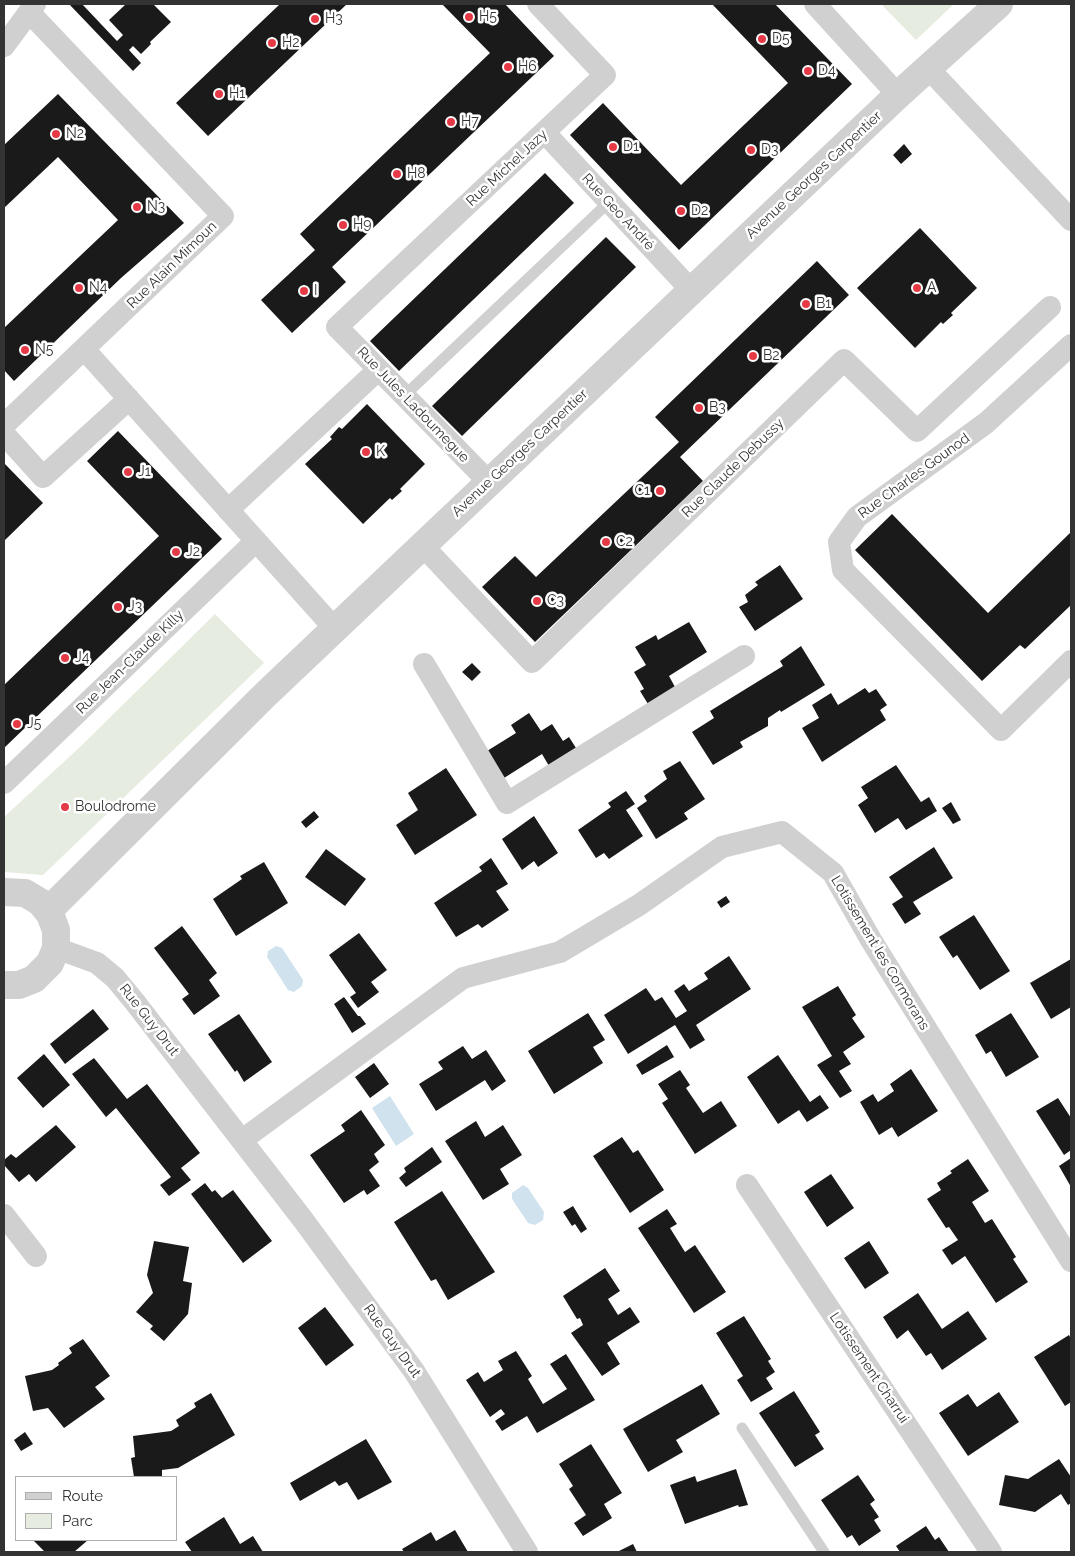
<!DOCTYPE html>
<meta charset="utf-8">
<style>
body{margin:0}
#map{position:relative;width:1075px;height:1556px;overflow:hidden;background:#fff;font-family:Raleway,sans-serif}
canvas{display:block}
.frame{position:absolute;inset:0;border:5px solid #333;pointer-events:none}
.legend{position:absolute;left:15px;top:1476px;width:162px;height:65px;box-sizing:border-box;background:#fff;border:1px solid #adadad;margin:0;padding:6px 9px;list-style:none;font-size:15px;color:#333}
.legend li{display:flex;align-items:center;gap:10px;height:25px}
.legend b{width:25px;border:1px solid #adadad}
</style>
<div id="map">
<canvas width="1075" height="1556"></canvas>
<div class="frame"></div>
<ul class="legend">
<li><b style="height:6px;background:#d0d0d0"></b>Route</li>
<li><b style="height:14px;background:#e6ecdf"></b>Parc</li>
</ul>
</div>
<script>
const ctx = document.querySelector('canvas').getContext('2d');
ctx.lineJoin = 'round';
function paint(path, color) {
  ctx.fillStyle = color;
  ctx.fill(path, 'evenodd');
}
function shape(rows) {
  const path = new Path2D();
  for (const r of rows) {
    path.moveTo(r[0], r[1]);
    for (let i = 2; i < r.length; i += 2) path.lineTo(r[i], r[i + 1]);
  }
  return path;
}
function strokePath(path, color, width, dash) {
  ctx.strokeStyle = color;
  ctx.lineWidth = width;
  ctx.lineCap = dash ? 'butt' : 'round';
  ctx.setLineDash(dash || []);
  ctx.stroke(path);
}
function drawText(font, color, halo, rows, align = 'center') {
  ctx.font = font + ' Raleway,sans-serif';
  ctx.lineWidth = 5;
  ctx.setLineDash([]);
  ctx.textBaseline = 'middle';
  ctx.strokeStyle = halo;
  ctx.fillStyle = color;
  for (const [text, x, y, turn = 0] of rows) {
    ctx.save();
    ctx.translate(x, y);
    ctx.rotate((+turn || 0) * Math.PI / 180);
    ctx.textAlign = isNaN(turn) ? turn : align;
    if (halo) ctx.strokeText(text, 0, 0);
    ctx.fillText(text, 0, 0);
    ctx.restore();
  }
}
paint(shape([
 [881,4,954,4,916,40],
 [215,614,264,663,43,875,4,872,4,817,80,747]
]), '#e6ecdf');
paint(shape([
 [276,946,282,948,303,980,302,986,294,992,288,990,267,957,268,951],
 [390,1096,414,1134,396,1146,372,1108],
 [523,1185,528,1188,544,1212,543,1220,535,1225,528,1223,512,1199,512,1193]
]), '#cfe2ee');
paint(shape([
 [69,4,82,4,117,41,123,35,109,20,126,4,153,4,171,22,150,42,151,44,141,54,133,46,129,50,141,63,133,71],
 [280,4,347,4,208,136,176,103],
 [442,4,505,4,554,56,332,267,346,282,292,333,261,300,315,250,300,234,490,53],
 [712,4,775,4,852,84,679,250,570,135,603,103,681,185,788,83],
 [58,94,184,223,121,278,14,381,4,370,4,328,118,220,58,157,4,208,4,145],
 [904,144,912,154,901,164,893,155],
 [545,173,574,203,399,371,370,341],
 [920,228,977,288,951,313,953,315,943,324,941,322,915,348,857,288],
 [606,237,636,267,462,436,432,406],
 [817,261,849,295,680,457,703,481,535,642,482,587,515,556,536,577,679,442,655,417],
 [367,404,425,464,400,489,402,491,392,500,390,498,363,524,305,464,332,439,330,437,339,427,342,429],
 [118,431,222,539,4,748,4,685,159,536,87,461],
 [4,463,43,503,4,541],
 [892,514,988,613,1071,532,1071,605,1025,649,1020,645,982,681,855,550],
 [780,565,803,599,755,631,739,607,748,602,745,595,758,585,755,582],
 [689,622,707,652,669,676,675,687,648,704,640,691,644,689,634,672,646,665,635,647,656,635,658,640],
 [801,646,825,685,781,712,780,710,768,718,768,726,740,742,743,747,713,765,692,732,714,718,710,711,783,666,780,661],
 [472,663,481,672,472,681,462,672],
 [865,688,869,693,876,689,887,705,880,710,886,720,822,762,802,728,819,718,812,705,831,693,838,705],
 [529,713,541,731,552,724,563,741,569,737,576,748,549,766,542,754,504,778,487,751,516,733,511,725],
 [680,761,705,799,684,813,688,819,656,839,637,808,647,801,644,796,667,779,663,771],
 [896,765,921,802,929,797,937,811,906,830,898,818,875,833,858,805,868,798,861,787],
 [446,768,477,815,415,855,396,825,418,810,408,793],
 [626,791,635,804,626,810,643,836,609,859,604,853,596,858,578,830,611,807,608,803],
 [951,802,961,820,953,824,942,808],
 [314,811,319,817,306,828,301,822],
 [534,816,558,853,538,867,534,861,522,870,502,839],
 [934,847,953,878,913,902,921,914,905,924,892,904,903,897,889,877],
 [326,849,366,879,345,906,305,877],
 [491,858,508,884,496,891,509,910,482,928,478,924,456,937,434,903,482,871,479,867],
 [264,862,288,903,236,936,213,899,242,879,240,876],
 [726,896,730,902,721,908,717,902],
 [974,915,1010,971,980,990,957,955,953,958,939,937],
 [182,926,217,973,209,980,220,996,194,1015,182,999,189,994,154,948],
 [359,933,387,970,371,982,379,992,358,1008,350,997,356,993,329,955],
 [729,956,751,989,696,1025,705,1040,690,1049,675,1025,628,1054,604,1015,646,988,655,1001,662,997,676,1018,687,1011,674,991,684,984,689,991,708,979,704,973],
 [1071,959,1071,1007,1051,1019,1030,983],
 [838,986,856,1015,852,1018,865,1037,843,1052,851,1064,839,1071,852,1091,840,1098,817,1065,832,1056,802,1007],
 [344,997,358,1016,360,1016,366,1024,352,1033,334,1004],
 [93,1009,109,1029,65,1064,50,1044],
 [588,1013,605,1040,593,1047,603,1063,554,1094,528,1051],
 [1011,1013,1039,1057,1006,1077,991,1051,986,1054,975,1035],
 [239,1014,272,1062,244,1082,237,1070,235,1072,208,1034],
 [667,1045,674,1057,642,1075,636,1065],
 [463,1046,472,1059,486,1050,506,1081,492,1091,485,1080,436,1111,419,1084,443,1069,438,1062],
 [44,1054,70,1085,43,1108,17,1078],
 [778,1055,810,1102,820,1095,829,1108,807,1122,799,1110,778,1124,747,1077],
 [94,1058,127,1099,147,1084,200,1153,181,1168,191,1180,169,1196,160,1185,171,1177,116,1108,106,1117,72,1074],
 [374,1063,389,1084,370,1098,355,1077],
 [911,1069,938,1111,898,1137,892,1127,879,1135,860,1102,873,1094,878,1102,894,1091,890,1084],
 [680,1070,690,1085,686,1088,703,1113,721,1101,737,1126,695,1154,662,1103,668,1099,658,1084],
 [1058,1098,1071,1118,1071,1150,1064,1155,1036,1111],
 [361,1110,385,1145,374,1154,379,1162,369,1170,380,1186,367,1195,364,1190,344,1203,310,1155,345,1131,341,1125],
 [476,1121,485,1137,503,1125,522,1155,500,1169,509,1184,483,1200,445,1141],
 [56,1125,76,1147,36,1182,29,1174,19,1182,4,1165,4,1160,11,1154,16,1158],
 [622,1137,633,1153,638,1150,664,1190,630,1213,593,1156],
 [432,1147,442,1162,406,1187,399,1178,406,1172,404,1168],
 [1071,1158,1071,1187,1059,1166],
 [968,1159,989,1191,972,1202,985,1223,992,1219,1016,1257,1013,1259,1028,1282,996,1303,965,1256,952,1265,942,1250,958,1240,949,1227,946,1228,927,1199,941,1190,937,1183,952,1173,950,1171],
 [831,1174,854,1208,827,1227,804,1192],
 [205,1183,212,1192,215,1190,222,1198,233,1190,272,1241,243,1263,191,1194],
 [442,1191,495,1272,448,1300,436,1279,431,1281,394,1222],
 [573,1206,587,1229,581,1233,575,1224,572,1226,563,1212],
 [667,1209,677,1224,670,1228,685,1252,695,1245,726,1292,694,1313,638,1228],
 [154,1241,189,1247,183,1281,192,1283,188,1314,164,1341,150,1329,153,1326,136,1312,153,1293,147,1275],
 [869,1241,889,1273,865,1289,844,1258],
 [605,1268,620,1291,608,1299,618,1315,630,1307,640,1322,607,1343,620,1364,602,1376,571,1333,583,1325,580,1318,577,1319,563,1296],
 [918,1293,942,1329,968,1311,987,1339,942,1370,931,1353,926,1356,908,1330,897,1339,883,1317],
 [325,1307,354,1345,326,1366,298,1328],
 [744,1316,771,1359,768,1361,775,1372,766,1378,773,1389,751,1402,737,1380,743,1376,716,1333],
 [1069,1335,1071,1339,1071,1402,1065,1406,1034,1357],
 [83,1339,110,1376,95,1387,105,1399,64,1428,48,1408,33,1411,25,1376,52,1370,59,1365,58,1363,72,1353,69,1348],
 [516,1351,532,1376,528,1379,543,1404,567,1389,550,1364,566,1354,595,1400,537,1433,527,1416,502,1431,495,1421,505,1414,501,1409,490,1417,466,1380,478,1372,484,1382,503,1370,498,1361],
 [702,1384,720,1414,676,1440,683,1452,648,1472,623,1429],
 [794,1391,820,1432,815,1435,824,1449,795,1467,759,1413],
 [999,1392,1019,1422,968,1456,939,1413,968,1394,977,1407],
 [211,1393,235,1435,178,1468,162,1470,162,1477,134,1477,131,1458,135,1457,133,1436,171,1431,179,1426,176,1420,196,1407,194,1403],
 [25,1432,33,1444,21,1451,14,1440],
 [366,1439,392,1482,358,1500,347,1482,339,1486,335,1481,300,1501,290,1483],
 [591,1444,622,1493,604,1504,612,1518,583,1536,574,1523,586,1515,569,1489,573,1486,559,1464],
 [1059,1459,1071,1477,1071,1503,1068,1505,1061,1494,1035,1512,999,1505,1005,1475,1028,1479],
 [736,1469,748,1505,739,1507,738,1505,685,1524,670,1485,695,1476,697,1482],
 [858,1475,875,1500,870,1504,879,1517,874,1520,881,1531,859,1546,852,1535,847,1538,821,1500],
 [224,1517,240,1544,253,1536,263,1552,192,1552,185,1542],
 [926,1526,935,1540,939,1537,949,1552,900,1552,896,1546],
 [455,1530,468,1552,404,1552,402,1549,431,1532,436,1541],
 [33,1540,88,1540,74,1552,45,1552],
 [633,1544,637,1552,617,1552]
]), '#1a1a1a');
strokePath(shape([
 [404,396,609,202],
 [742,1428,824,1552]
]), '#d0d0d0', 11);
strokePath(shape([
 [815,4,898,95],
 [4,46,35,4],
 [928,68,1071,220],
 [545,133,692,291],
 [1071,345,986,423,857,517,839,542,843,570,1001,730,1071,661],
 [84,349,335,629],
 [4,425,223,216,29,12],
 [4,434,43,477,129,399],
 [489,482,337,327,605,75,538,4],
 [228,510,378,370],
 [423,546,532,662,844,360,917,431,1050,307],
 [424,664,507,803,744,656],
 [4,783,256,541],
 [56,948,97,963,115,978,134,1001,304,1221,414,1371,527,1552],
 [242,1140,463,978,560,952,639,905,722,847,782,832,833,873,871,940,1071,1261],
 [747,1185,991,1552],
 [4,1215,36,1256]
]), '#d0d0d0', 22);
strokePath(shape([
 [4,892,25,893,40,902,50,914,56,930,56,948,50,963,34,979,19,985,4,985],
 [48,911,266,694,898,95,999,4]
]), '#d0d0d0', 28);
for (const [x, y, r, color] of [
 [469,17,5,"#e63946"],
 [315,19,5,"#e63946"],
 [762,39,5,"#e63946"],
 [272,43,5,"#e63946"],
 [508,67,5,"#e63946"],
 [808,71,5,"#e63946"],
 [219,94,5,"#e63946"],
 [451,122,5,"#e63946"],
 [56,134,5,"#e63946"],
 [613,147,5,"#e63946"],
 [751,150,5,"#e63946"],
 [397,174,5,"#e63946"],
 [137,207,5,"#e63946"],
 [681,211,5,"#e63946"],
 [343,225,5,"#e63946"],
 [79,288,5,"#e63946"],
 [917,288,5,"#e63946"],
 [304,291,5,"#e63946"],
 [806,304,5,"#e63946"],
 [25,350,5,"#e63946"],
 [753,356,5,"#e63946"],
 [699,408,5,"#e63946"],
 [366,452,5,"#e63946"],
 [128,472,5,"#e63946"],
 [660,491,5,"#e63946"],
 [606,542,5,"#e63946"],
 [176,552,5,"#e63946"],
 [537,601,5,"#e63946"],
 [118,607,5,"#e63946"],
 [65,658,5,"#e63946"],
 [17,724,5,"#e63946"],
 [65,807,5,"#e63946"]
]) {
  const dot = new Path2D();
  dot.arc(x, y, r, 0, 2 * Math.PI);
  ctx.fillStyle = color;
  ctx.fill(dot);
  strokePath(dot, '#fff', 2);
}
drawText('14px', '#333', '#fff', [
 ["H5",479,17],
 ["H3",325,19],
 ["D5",772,39],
 ["H2",282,43],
 ["H6",518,67],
 ["D4",818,71],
 ["H1",229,94],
 ["H7",461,122],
 ["N2",66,134],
 ["D1",623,147],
 ["D3",761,150],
 ["H8",407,174],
 ["N3",147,207],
 ["D2",691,211],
 ["H9",353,225],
 ["N4",89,288],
 ["A",927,288],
 ["I",314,291],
 ["B1",816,304],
 ["N5",35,350],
 ["B2",763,356],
 ["B3",709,408],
 ["K",376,452],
 ["J1",138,472],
 ["C1",650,491,"right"],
 ["C2",616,542],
 ["J2",186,552],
 ["C3",547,601],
 ["J3",128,607],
 ["J4",75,658],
 ["J5",27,724],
 ["Boulodrome",75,807]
], 'left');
drawText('14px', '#333', '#fff', [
 ["Rue Michel Jazy",507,168,-43],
 ["Avenue Georges Carpentier",814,175,-43],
 ["Rue Geo André",618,212,47],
 ["Rue Alain Mimoun",172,265,-44],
 ["Rue Jules Ladoumegue",413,405,46],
 ["Avenue Georges Carpentier",520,453,-43],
 ["Rue Claude Debussy",733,468,-44],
 ["Rue Charles Gounod",914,476,-36],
 ["Rue Jean-Claude Killy",130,662,-44],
 ["Lotissement les Cormorans",880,953,59],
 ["Rue Guy Drut",149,1020,52],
 ["Rue Guy Drut",392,1341,54],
 ["Lotissement Charrui",869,1368,56]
]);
</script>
